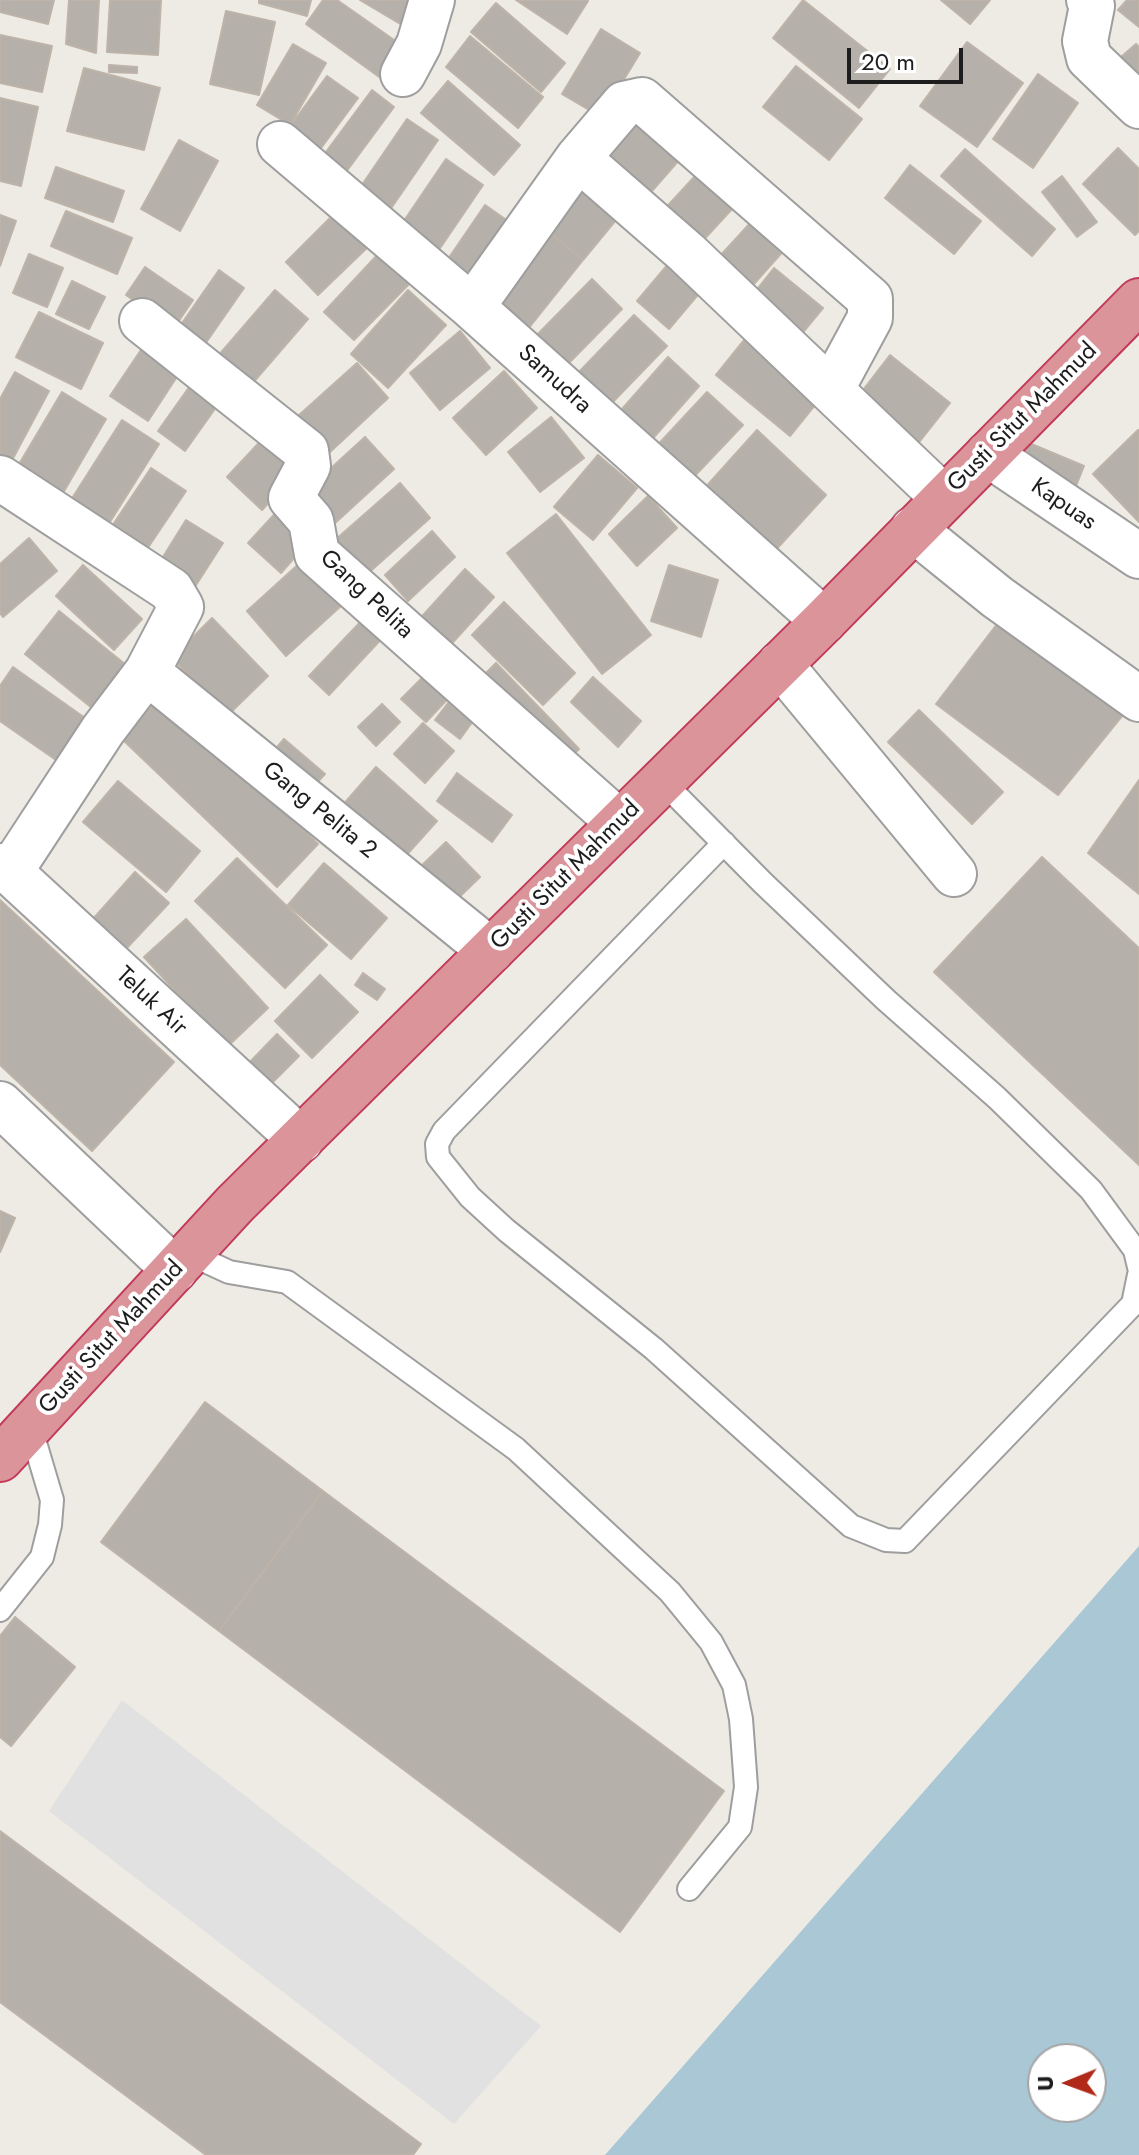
<!DOCTYPE html>
<style>
body{margin:0}
#map{position:relative;width:1139px;height:2155px;overflow:hidden;background:#edebe4;font-family:Jost,sans-serif}
canvas{display:block}
.north{position:absolute;left:1027px;top:2043px;width:80px;height:80px;box-sizing:border-box;background:#fff;border:2px solid #a5a5a5;border-radius:50%;rotate:269deg;font-size:22px;font-weight:700;line-height:32px;text-align:center;color:#1d1d1d}
.north::after{content:'';display:block;margin:auto;width:28px;height:36px;background:#b12918;clip-path:polygon(50% 0,100% 100%,50% 72%,0 100%)}
.scale{position:absolute;left:847px;top:48px;width:116px;height:36px;box-sizing:border-box;border:4px solid #1d1d1d;border-top:0;padding-left:10px;font-size:24px;line-height:28px;white-space:nowrap;color:#1d1d1d;-webkit-text-stroke:6px #fff;paint-order:stroke}
</style>
<div id="map">
<canvas width="1139" height="2155"></canvas>
<div class="north">U</div>
<div class="scale">20 m</div>
</div>
<script>
const ctx = document.querySelector('canvas').getContext('2d');
ctx.lineJoin = 'round';
function paint(path, color) {
  ctx.fillStyle = color;
  ctx.fill(path, 'evenodd');
}
function shape(rows) {
  const path = new Path2D();
  for (const r of rows) {
    path.moveTo(r[0], r[1]);
    for (let i = 2; i < r.length; i += 2) path.lineTo(r[i], r[i + 1]);
  }
  return path;
}
function strokePath(path, color, width, dash) {
  ctx.strokeStyle = color;
  ctx.lineWidth = width;
  ctx.lineCap = dash ? 'butt' : 'round';
  ctx.setLineDash(dash || []);
  ctx.stroke(path);
}
function drawText(font, color, halo, rows, align = 'center') {
  ctx.font = font + ' Jost,sans-serif';
  ctx.lineWidth = 8;
  ctx.setLineDash([]);
  ctx.textBaseline = 'middle';
  ctx.strokeStyle = halo;
  ctx.fillStyle = color;
  for (const [text, x, y, turn = 0] of rows) {
    ctx.save();
    ctx.translate(x, y);
    ctx.rotate((+turn || 0) * Math.PI / 180);
    ctx.textAlign = isNaN(turn) ? turn : align;
    if (halo) ctx.strokeText(text, 0, 0);
    ctx.fillText(text, 0, 0);
    ctx.restore();
  }
}
paint(shape([
 [122,1700,541,2026,454,2124,49,1811]
]), '#e1e1e1');
paint(shape([
 [1139,1546,1139,2155,605,2155],
 [1043,2059,1091,2059,1091,2107,1043,2107]
]), '#a9c7d5');
const building = shape([
 [0,0,54,0,48,24,0,12,0,0],
 [69,0,99,0,96,53,66,44,69,0],
 [110,0,161,0,158,55,107,52,110,0],
 [259,0,311,0,307,16,259,3,259,0],
 [323,0,337,0,404,47,382,79,306,24,323,0],
 [360,0,417,0,402,25,360,0],
 [516,0,586,0,588,1,567,34,516,0],
 [803,0,890,69,859,108,773,38,803,0],
 [941,0,990,0,970,24,941,0],
 [1127,0,1139,0,1139,27,1118,10,1127,0],
 [496,3,565,63,541,92,471,32,496,3],
 [226,11,275,22,259,95,210,84,226,11],
 [601,29,640,53,601,117,562,94,601,29],
 [0,35,52,46,42,92,0,83,0,35],
 [470,36,543,97,518,128,446,67,470,36],
 [967,42,1023,83,977,147,920,106,967,42],
 [293,44,326,63,290,125,257,105,293,44],
 [1136,44,1139,47,1139,79,1121,57,1136,44],
 [109,65,137,67,137,73,109,72,109,65],
 [796,66,862,119,829,160,763,107,796,66],
 [84,68,160,88,144,150,67,131,84,68],
 [1038,74,1078,103,1033,168,993,139,1038,74],
 [327,76,358,98,310,163,280,140,327,76],
 [448,81,520,145,494,175,421,113,448,81],
 [372,90,394,107,346,172,323,156,372,90],
 [0,98,38,107,21,186,0,181,0,98],
 [407,119,438,140,383,220,353,198,407,119],
 [635,119,680,159,644,200,600,161,635,119],
 [179,140,218,161,180,231,141,209,179,140],
 [1118,148,1139,169,1139,231,1135,235,1083,184,1118,148],
 [965,149,1055,229,1032,256,941,176,965,149],
 [446,159,483,185,432,260,395,234,446,159],
 [910,165,981,221,954,254,885,198,910,165],
 [56,167,124,191,113,222,45,198,56,167],
 [696,175,732,209,697,247,661,213,696,175],
 [1062,176,1097,222,1077,237,1042,192,1062,176],
 [586,177,625,209,583,260,544,228,586,177],
 [485,205,518,228,477,287,444,265,485,205],
 [339,209,371,244,318,295,286,262,339,209],
 [66,211,132,238,117,274,51,246,66,211],
 [0,215,16,221,0,266,0,215],
 [754,219,786,248,753,285,720,256,754,219],
 [544,228,583,260,524,334,485,302,544,228],
 [381,251,413,280,354,340,324,312,381,251],
 [29,254,63,268,47,307,13,293,29,254],
 [675,256,707,284,669,329,637,301,675,256],
 [145,267,193,300,174,328,126,295,145,267],
 [774,268,823,308,795,342,747,302,774,268],
 [219,270,244,288,205,344,180,326,219,270],
 [592,279,622,309,564,368,534,338,592,279],
 [72,281,105,297,89,329,56,314,72,281],
 [275,290,308,319,251,385,218,356,275,290],
 [408,290,446,325,388,388,351,354,408,290],
 [39,312,103,343,81,389,16,357,39,312],
 [634,315,667,346,608,407,576,375,634,315],
 [460,331,490,368,440,410,410,373,460,331],
 [749,334,823,395,790,436,716,375,749,334],
 [145,344,182,369,148,421,110,396,145,344],
 [890,355,950,403,913,450,853,403,890,355],
 [668,357,699,386,647,445,615,417,668,357],
 [357,363,388,398,330,452,298,416,357,363],
 [504,371,537,408,486,455,453,418,504,371],
 [15,372,49,391,11,462,0,456,0,399,15,372],
 [197,376,224,396,185,451,158,431,197,376],
 [62,392,106,419,60,498,15,471,62,392],
 [707,392,743,425,688,483,653,450,707,392],
 [551,417,584,458,540,492,508,452,551,417],
 [122,420,159,444,108,525,71,500,122,420],
 [757,430,826,495,772,554,703,490,757,430],
 [1138,430,1139,432,1139,522,1093,474,1138,430],
 [270,431,304,463,262,510,227,477,270,431],
 [365,437,394,469,334,524,305,492,365,437],
 [1029,443,1084,466,1076,486,1021,463,1029,443],
 [598,455,637,488,593,540,554,507,598,455],
 [151,468,186,491,141,558,106,535,151,468],
 [400,483,430,518,365,576,334,541,400,483],
 [648,496,677,528,637,566,609,534,648,496],
 [283,505,315,534,281,573,248,543,283,505],
 [556,514,651,635,602,674,507,553,556,514],
 [186,520,223,543,189,596,153,573,186,520],
 [432,531,455,557,408,601,385,575,432,531],
 [29,538,57,571,3,617,0,613,0,564,29,538],
 [302,561,342,605,286,656,247,611,302,561],
 [83,565,142,619,114,650,56,596,83,565],
 [669,565,718,580,701,637,651,621,669,565],
 [465,569,494,597,445,651,416,623,465,569],
 [504,602,575,673,543,705,472,635,504,602],
 [59,611,131,669,97,712,25,654,59,611],
 [1007,611,1122,716,1058,795,936,704,1007,611],
 [367,615,386,634,329,695,309,676,367,615],
 [212,618,268,676,228,715,172,658,212,618],
 [496,663,579,749,561,767,478,681,496,663],
 [13,667,85,718,56,760,0,721,0,686,13,667],
 [433,667,457,689,426,722,401,699,433,667],
 [593,677,641,721,618,747,571,702,593,677],
 [162,696,318,844,277,887,122,739,162,696],
 [448,703,473,721,460,739,435,720,448,703],
 [382,704,400,722,376,746,358,727,382,704],
 [919,710,1003,792,972,824,888,742,919,710],
 [423,723,454,751,425,783,394,754,423,723],
 [284,739,325,774,311,789,272,753,284,739],
 [376,767,437,821,402,860,342,806,376,767],
 [457,773,512,815,492,842,437,801,457,773],
 [1139,780,1139,894,1088,853,1139,780],
 [118,781,200,851,166,892,83,822,118,781],
 [446,842,480,877,449,907,415,872,446,842],
 [1042,857,1139,948,1139,1165,934,972,1042,857],
 [237,858,327,945,285,988,195,901,237,858],
 [324,863,387,918,351,959,288,905,324,863],
 [135,872,169,903,125,950,93,919,135,872],
 [0,900,174,1062,92,1151,0,1065,0,900],
 [186,919,268,1008,227,1047,144,957,186,919],
 [363,973,385,989,377,1000,355,985,363,973],
 [320,975,358,1012,312,1058,275,1021,320,975],
 [277,1034,299,1056,270,1085,248,1064,277,1034],
 [0,1211,15,1218,0,1252,0,1211],
 [205,1402,323,1491,219,1631,101,1542,205,1402],
 [323,1491,724,1791,620,1932,219,1631,323,1491],
 [15,1617,75,1667,11,1746,0,1737,0,1636,15,1617],
 [0,1831,421,2144,413,2155,206,2155,0,2002,0,1831]
]);
paint(building, '#b6b0aa');
strokePath(building, '#bdb3a8', 2);
const lane = shape([
 [662,781,763,883,886,1000,997,1098,1091,1190,1135,1250,1139,1267],
 [724,843,444,1131,437,1144,438,1157,470,1197,506,1230,654,1349,851,1526,886,1540,905,1541,1133,1304,1139,1275],
 [190,1254,229,1272,287,1282,516,1449,670,1592,711,1642,734,1685,741,1719,746,1787,740,1827,689,1889],
 [0,1610,42,1557,50,1525,52,1500,30,1426]
]);
const street = shape([
 [1089,0,1092,6,1085,41,1089,58,1139,106],
 [403,74,419,44,432,0],
 [280,144,472,307,824,621],
 [578,158,687,253,944,498],
 [472,307,578,158,624,104,642,100,870,299,870,318,831,390],
 [142,321,306,451,308,466,291,498,311,521,317,554,620,823],
 [988,454,1139,556],
 [0,478,171,590,181,607,147,672,103,730,10,872],
 [913,529,997,597,1139,699],
 [780,664,954,874],
 [147,672,491,951],
 [0,866,10,872,301,1140],
 [0,1104,175,1270]
]);
const highway = shape([
 [0,1459,235,1204,824,621,1139,301]
]);
strokePath(lane, '#9e9e9e', 26);
strokePath(street, '#9e9e9e', 48);
strokePath(highway, '#c2395a', 48);
strokePath(lane, '#fff', 22);
strokePath(street, '#fff', 44);
strokePath(highway, '#db959a', 44);
drawText('24px', '#1d1d1d', '#fff', [
 ["Samudra",554,380,42],
 ["Gusti Situt Mahmud",1023,418,-45],
 ["Kapuas",1063,505,34],
 ["Gang Pelita",366,595,43],
 ["Gang Pelita 2",319,811,39],
 ["Gusti Situt Mahmud",566,876,-45],
 ["Teluk Air",151,1002,43],
 ["Gusti Situt Mahmud",112,1338,-47]
]);
</script>
